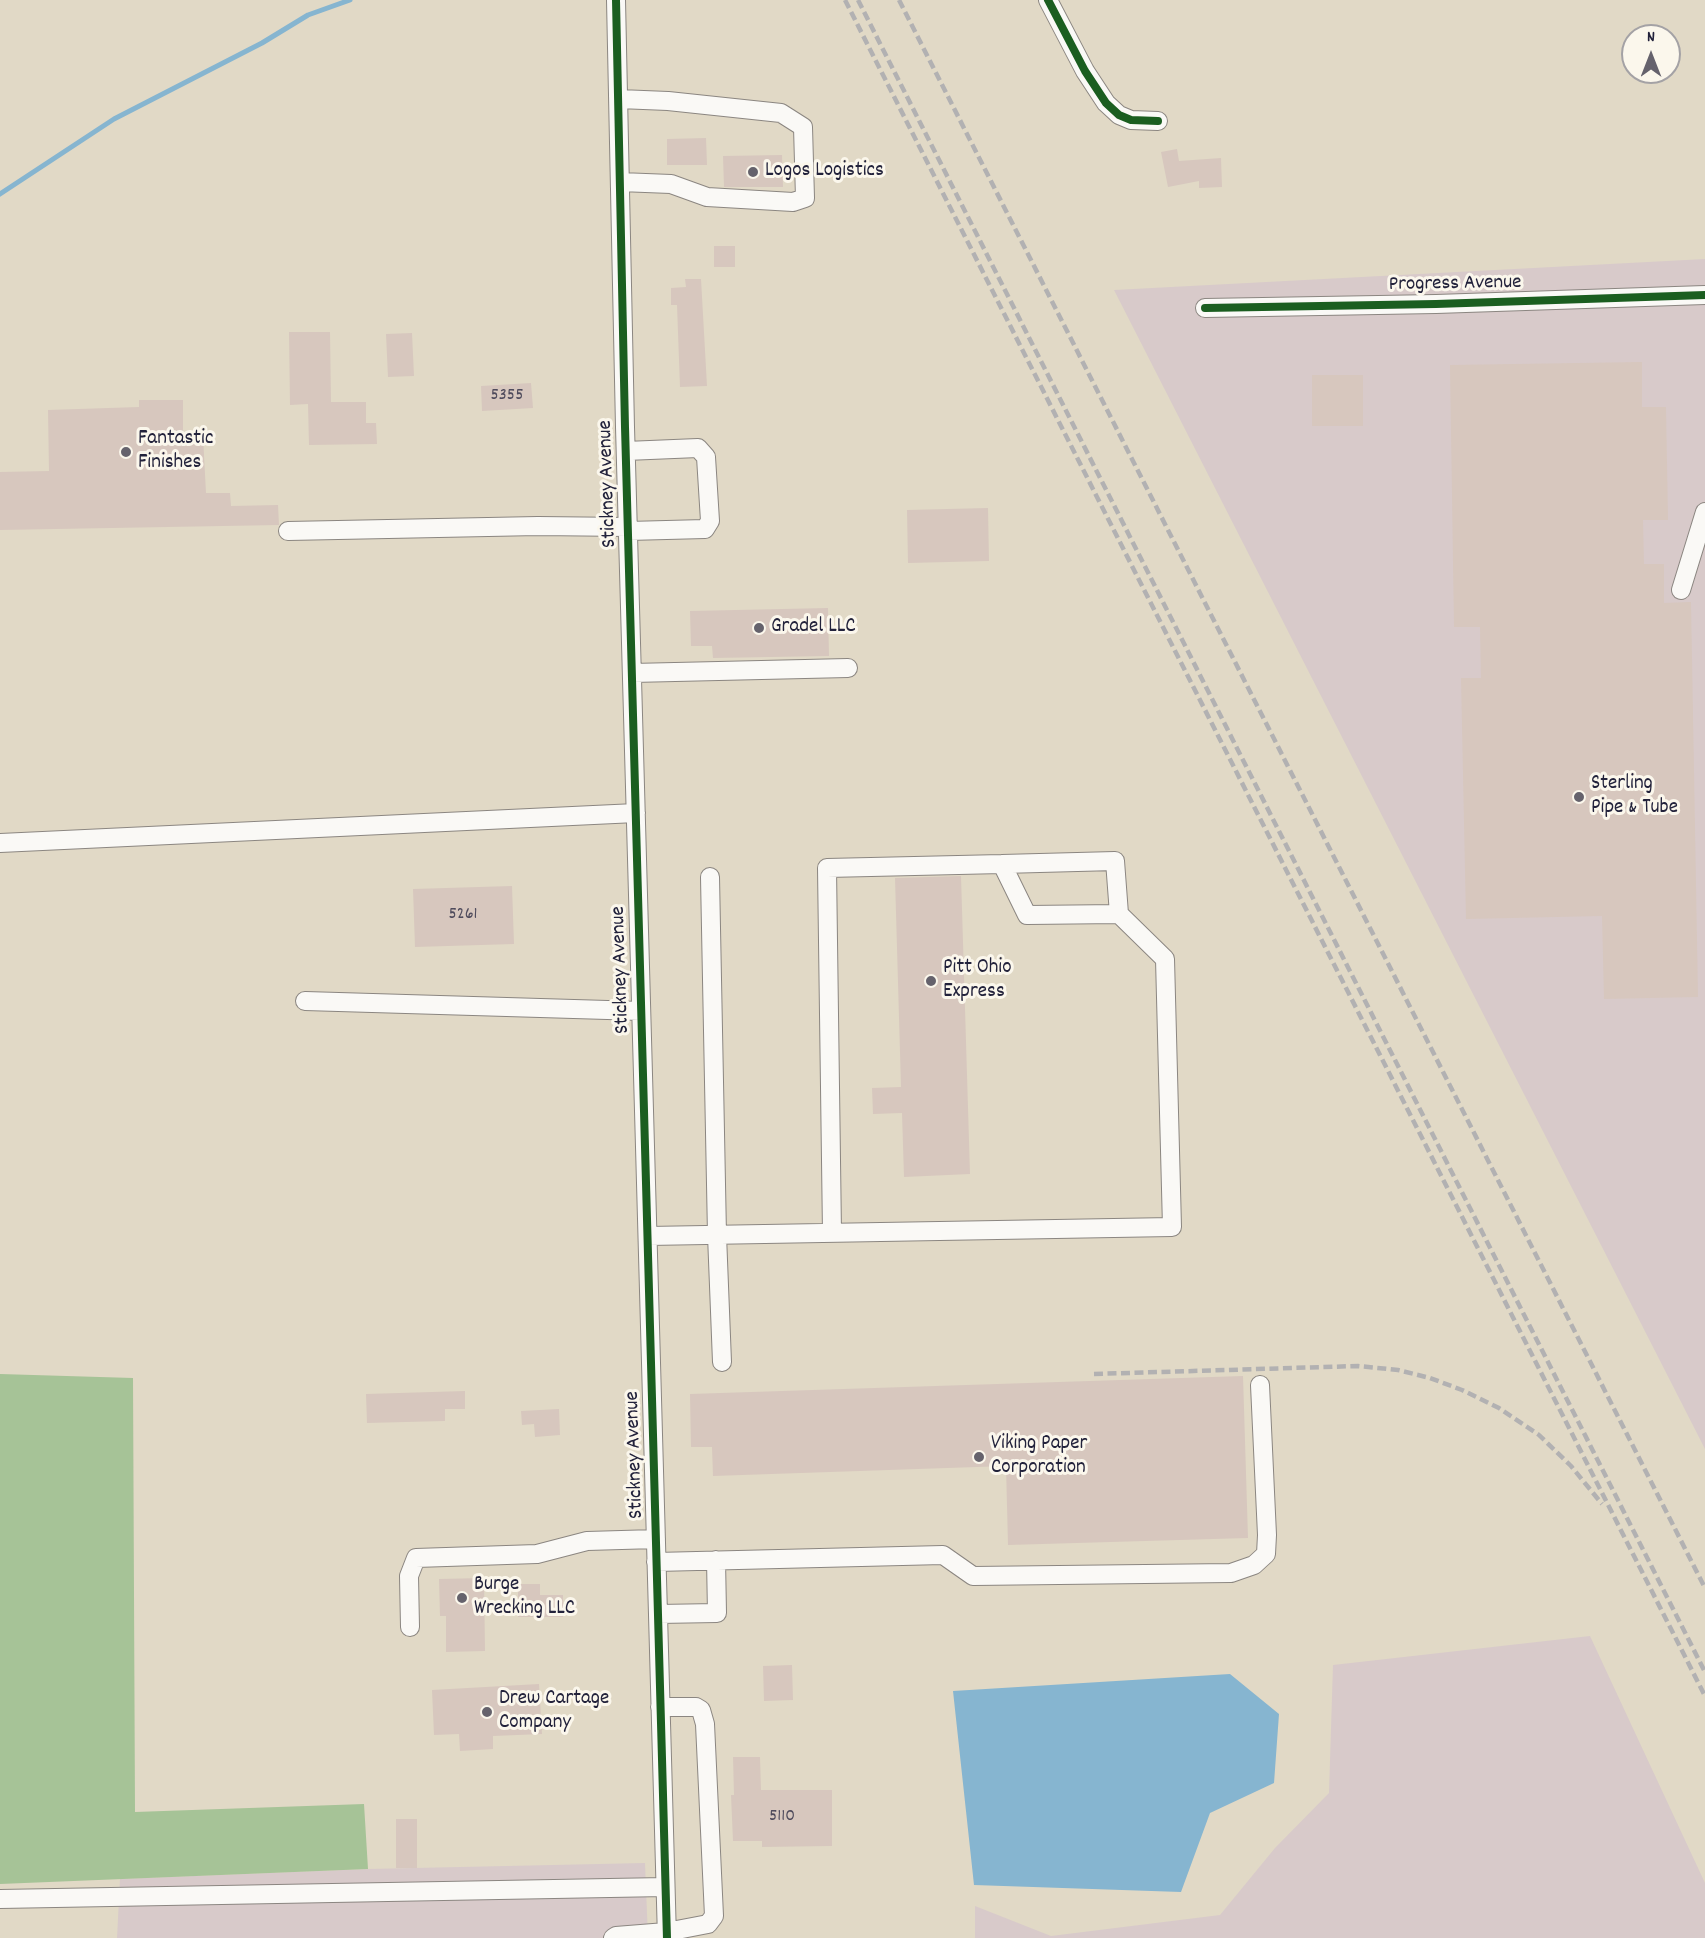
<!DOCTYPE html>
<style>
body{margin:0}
#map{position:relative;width:1705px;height:1938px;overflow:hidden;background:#e1d9c6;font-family:Dekko,sans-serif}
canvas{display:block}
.north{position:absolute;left:1621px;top:24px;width:60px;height:60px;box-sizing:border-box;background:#fbf7ec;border:2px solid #a4a2a5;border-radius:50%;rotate:0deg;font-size:16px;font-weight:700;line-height:24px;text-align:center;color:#22223b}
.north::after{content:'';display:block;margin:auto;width:21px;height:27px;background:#65626c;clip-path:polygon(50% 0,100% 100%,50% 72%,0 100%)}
</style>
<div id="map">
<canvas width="1705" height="1938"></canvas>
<div class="north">N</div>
</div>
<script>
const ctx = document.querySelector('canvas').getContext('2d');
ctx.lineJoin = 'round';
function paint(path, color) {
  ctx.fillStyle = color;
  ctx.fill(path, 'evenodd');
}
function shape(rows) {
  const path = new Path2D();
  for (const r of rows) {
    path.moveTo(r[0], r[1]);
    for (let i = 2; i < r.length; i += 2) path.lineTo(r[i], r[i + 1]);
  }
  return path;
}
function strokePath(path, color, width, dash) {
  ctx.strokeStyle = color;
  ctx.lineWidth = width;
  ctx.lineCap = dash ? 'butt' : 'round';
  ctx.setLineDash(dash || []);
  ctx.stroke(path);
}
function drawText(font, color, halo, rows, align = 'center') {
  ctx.font = font + ' Dekko,sans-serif';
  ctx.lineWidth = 6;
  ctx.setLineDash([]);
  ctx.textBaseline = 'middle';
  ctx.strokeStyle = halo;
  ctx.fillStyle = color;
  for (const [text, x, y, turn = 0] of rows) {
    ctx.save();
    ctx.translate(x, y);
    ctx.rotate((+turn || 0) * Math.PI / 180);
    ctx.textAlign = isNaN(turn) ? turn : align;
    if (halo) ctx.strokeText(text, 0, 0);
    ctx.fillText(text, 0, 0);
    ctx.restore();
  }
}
paint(shape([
 [1705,259,1705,1449,1114,290],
 [1590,1636,1705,1883,1705,1938,975,1938,975,1906,1051,1936,1220,1915,1275,1848,1329,1793,1333,1665],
 [645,1863,648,1938,117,1938,120,1879,368,1869]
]), '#d8caca');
paint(shape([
 [0,1374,133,1378,135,1812,364,1804,368,1869,0,1884]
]), '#a6c397');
paint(shape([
 [1230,1674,1279,1714,1274,1783,1210,1813,1181,1892,974,1885,953,1691]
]), '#86b5d0');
strokePath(shape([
 [0,194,114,119,262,43,308,15,350,0]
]), '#86b5d0', 5);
paint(shape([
 [706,138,707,165,667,165,667,139],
 [1177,149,1179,161,1221,158,1222,187,1199,188,1199,181,1168,187,1161,152],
 [782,155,783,187,724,187,723,156],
 [714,246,735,246,735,267,714,267],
 [685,279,701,279,707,386,680,387,677,305,671,305,671,288,686,287],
 [289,332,330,332,331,402,366,402,366,423,376,423,377,444,309,445,308,404,290,405],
 [412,333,414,376,388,377,386,334],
 [1642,362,1642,407,1666,407,1668,520,1643,520,1644,564,1664,564,1664,603,1691,602,1698,997,1604,999,1602,916,1466,919,1461,678,1481,678,1480,627,1454,627,1450,365],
 [1312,375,1363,375,1363,426,1312,426],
 [531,383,533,408,482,411,481,386],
 [139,400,183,400,183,436,203,436,206,493,230,493,231,506,278,505,279,525,0,530,0,472,49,471,48,410,139,407],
 [988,508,989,561,908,563,907,510],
 [828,608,829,656,713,658,712,646,691,646,690,611],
 [961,876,970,1174,904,1177,902,1113,873,1114,872,1088,901,1087,895,878],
 [512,886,514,944,415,947,413,889],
 [1243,1376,1248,1538,1008,1545,1006,1466,713,1476,712,1447,691,1447,690,1394],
 [465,1391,465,1409,445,1409,445,1421,367,1423,366,1394],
 [559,1409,560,1435,535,1437,534,1424,522,1425,521,1411],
 [484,1578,485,1651,446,1652,446,1616,440,1616,439,1579],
 [518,1584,540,1584,540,1595,563,1595,563,1617,518,1617],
 [792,1665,793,1700,764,1701,763,1666],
 [539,1684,542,1734,493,1736,493,1749,460,1751,459,1734,434,1735,432,1690],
 [733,1757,760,1757,761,1790,832,1790,832,1846,762,1847,762,1841,733,1841,731,1795,734,1795],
 [396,1819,417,1819,417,1868,396,1868]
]), '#d7c7be');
const minor = shape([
 [616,0,625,427,667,1938],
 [1048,0,1085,71,1106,103,1119,115,1131,120,1158,121],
 [619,99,668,101,781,113,803,127,805,198,793,202,707,197,671,184,620,182],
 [1205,308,1436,304,1705,295],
 [626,451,698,448,706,457,710,521,705,529,628,531],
 [288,531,538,526,628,527],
 [1681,590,1705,512],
 [632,673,848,668],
 [0,843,636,813],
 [1002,864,1115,861,1119,914],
 [710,877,717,1235,722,1362],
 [305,1001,641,1011],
 [648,1236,1172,1227,1165,959,1119,914,1027,915,1002,864,827,868,832,1233],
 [656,1562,943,1555,973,1576,1231,1573,1254,1565,1266,1554,1267,1535,1260,1385],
 [658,1614,717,1613,716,1560],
 [410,1627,409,1576,416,1558,537,1554,587,1541,656,1539],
 [0,1899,665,1887],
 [613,1938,616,1936,666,1932,708,1924,714,1916,705,1724,701,1710,696,1707,660,1707]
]);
strokePath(minor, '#8b8681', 20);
strokePath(minor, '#faf9f6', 18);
strokePath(shape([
 [845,0,1705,1696],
 [858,0,1705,1672],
 [899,0,1705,1588],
 [1094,1374,1358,1366,1398,1370,1430,1378,1462,1390,1499,1408,1539,1435,1571,1466,1602,1504]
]), '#b2b1b2', 4.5, [9, 4.5]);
strokePath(shape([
 [616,0,625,427,667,1938],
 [1048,0,1085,71,1106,103,1119,115,1131,120,1158,121],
 [1205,308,1436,304,1705,295]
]), '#1b5e20', 8);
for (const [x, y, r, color] of [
 [753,172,6,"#65626c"],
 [126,452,6,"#65626c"],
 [759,628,6,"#65626c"],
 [1579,797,6,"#65626c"],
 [931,981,6,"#65626c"],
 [979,1457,6,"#65626c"],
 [462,1598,6,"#65626c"],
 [487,1712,6,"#65626c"]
]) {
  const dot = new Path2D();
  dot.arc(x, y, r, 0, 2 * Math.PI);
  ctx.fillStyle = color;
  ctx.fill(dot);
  strokePath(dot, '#fbf7ec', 2);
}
drawText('18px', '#4f4b5c', null, [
 ["5355",507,397],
 ["5261",463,916],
 ["5110",782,1818]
]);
drawText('21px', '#22223b', '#fbf7ec', [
 ["Logos Logistics",765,172],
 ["Fantastic",138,440],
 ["Finishes",138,464],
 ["Gradel LLC",771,628],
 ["Sterling",1591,785],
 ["Pipe & Tube",1591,809],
 ["Pitt Ohio",943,969],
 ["Express",943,993],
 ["Viking Paper",991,1445],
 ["Corporation",991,1469],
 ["Burge",474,1586],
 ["Wrecking LLC",474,1610],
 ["Drew Cartage",499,1700],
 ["Company",499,1724]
], 'left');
drawText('21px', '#22223b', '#fbf7ec', [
 ["Progress Avenue",1455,285,-1],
 ["Stickney Avenue",609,484,-92],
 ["Stickney Avenue",622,970,-92],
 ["Stickney Avenue",636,1455,-92]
]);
</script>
